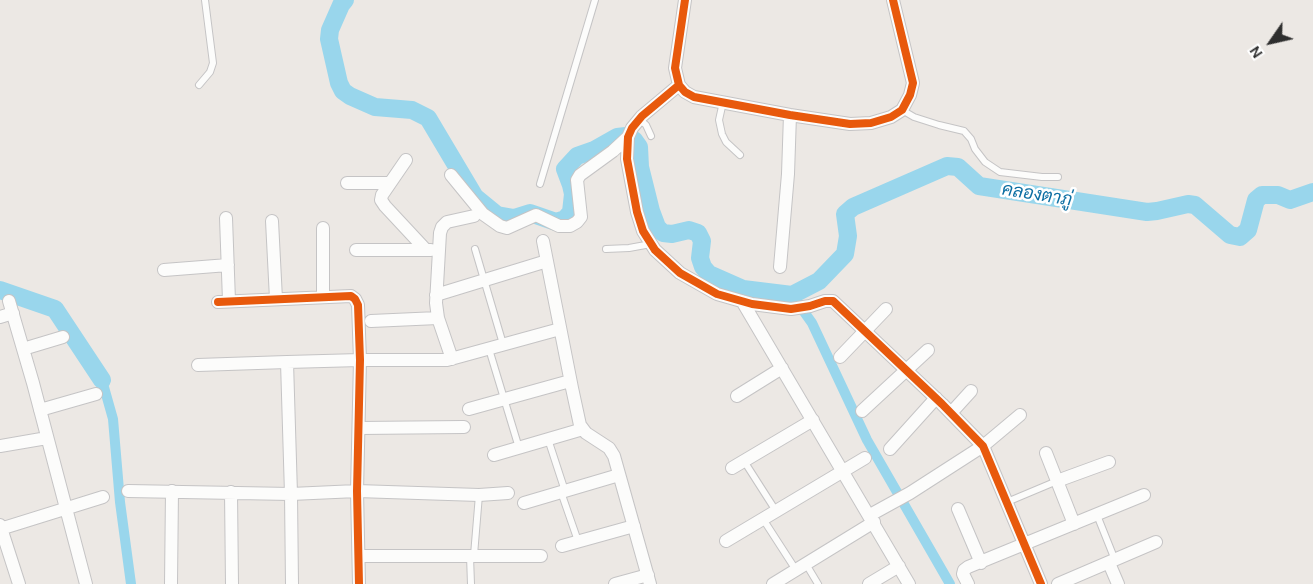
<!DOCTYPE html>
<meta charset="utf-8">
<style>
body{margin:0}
#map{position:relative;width:1313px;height:584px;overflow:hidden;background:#ece8e4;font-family:Karla,sans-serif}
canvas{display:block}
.north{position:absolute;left:1241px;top:12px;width:60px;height:60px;-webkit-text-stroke:4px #fff;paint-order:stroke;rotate:236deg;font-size:16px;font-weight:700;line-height:24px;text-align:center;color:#2e2e2e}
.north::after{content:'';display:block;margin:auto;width:21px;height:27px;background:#2e2e2e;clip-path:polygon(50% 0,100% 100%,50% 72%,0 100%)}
</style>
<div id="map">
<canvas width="1313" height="584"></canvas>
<div class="north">N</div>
</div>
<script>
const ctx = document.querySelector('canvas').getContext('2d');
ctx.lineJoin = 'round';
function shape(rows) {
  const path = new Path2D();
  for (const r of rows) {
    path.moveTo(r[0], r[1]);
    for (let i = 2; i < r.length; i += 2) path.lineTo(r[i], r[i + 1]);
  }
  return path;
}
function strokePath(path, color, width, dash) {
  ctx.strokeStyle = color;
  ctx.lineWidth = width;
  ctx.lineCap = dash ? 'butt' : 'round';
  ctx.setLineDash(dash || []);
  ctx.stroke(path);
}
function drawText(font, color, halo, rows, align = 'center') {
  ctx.font = font + ' Karla,Sarabun,sans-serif';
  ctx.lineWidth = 5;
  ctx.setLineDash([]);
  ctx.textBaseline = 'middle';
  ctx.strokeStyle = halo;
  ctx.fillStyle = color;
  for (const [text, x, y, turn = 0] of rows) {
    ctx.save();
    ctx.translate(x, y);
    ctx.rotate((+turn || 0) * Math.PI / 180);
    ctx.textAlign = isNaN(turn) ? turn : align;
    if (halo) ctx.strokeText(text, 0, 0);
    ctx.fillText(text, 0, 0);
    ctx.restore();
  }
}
strokePath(shape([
 [792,295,812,323,867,440,950,584],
 [102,380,113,419,120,502,131,584]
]), '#99d6ec', 10);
strokePath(shape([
 [345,0,341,5,330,30,329,39,339,83,343,91,350,96,375,107,412,110,428,118,475,197,497,215,514,218,530,213,556,222,565,219,571,212,573,194,571,185,565,169,577,156,594,150,617,137,626,136,634,140,639,147,640,167,651,211,657,227,663,233,672,234,689,230,698,233,702,241,700,258,703,267,709,274,743,289,792,295,819,281,845,254,848,236,845,214,853,207,947,166,958,167,979,186,1147,212,1157,211,1188,204,1195,205,1230,235,1240,237,1248,230,1256,200,1262,195,1278,195,1290,200,1313,192],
 [0,290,55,309,102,380]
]), '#99d6ec', 18);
const service = shape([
 [199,85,210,72,213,63,205,0],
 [723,102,719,120,722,134,726,142,740,155],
 [902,110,914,117,939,125,964,131,971,139,975,149,985,162,1000,172,1042,177,1058,177],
 [639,119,646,125,651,136],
 [540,184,595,0],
 [475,249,503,344],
 [606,249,629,248,651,244],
 [489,349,519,448],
 [548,439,565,491],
 [744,461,776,511],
 [561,492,578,541],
 [1007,502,1057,481],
 [1097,515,1115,560],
 [763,519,796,570],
 [474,555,479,495],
 [470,556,471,584],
 [806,564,818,584]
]);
const minor = shape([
 [685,0,675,68,679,85,685,92,694,97,790,115,850,124,871,123,891,117,902,110,910,95,913,83,893,0],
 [679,85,642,116,632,128,628,137,627,159,637,212,643,231,655,250,680,273,717,294,752,304,791,309,810,306,825,301,833,301,942,404,983,446,1041,584],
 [406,160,382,195,381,200,385,206,426,250],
 [451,175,483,214,500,226,507,228,536,215,559,226,570,226,577,222,581,217,577,180,580,175,613,151,628,137],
 [347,183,390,183],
 [226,218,229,301],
 [272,221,276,299],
 [323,228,323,297],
 [543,241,572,388,580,425,586,433,609,448,614,456,650,584],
 [356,250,431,250],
 [780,267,788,174,790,115],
 [164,270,228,265],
 [436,295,547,261],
 [9,301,33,383,86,584],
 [742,301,909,584],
 [218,302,351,296,355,299,358,305,360,360,357,491,359,584],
 [0,317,13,313],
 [371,321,438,318],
 [23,349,63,337],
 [840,357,886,309],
 [452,359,438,318,436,303,440,233,442,227,447,222,474,216],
 [287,362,360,360,447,360,560,329],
 [198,365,287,362,291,494,292,584],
 [737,396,782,368],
 [469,409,570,381],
 [40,410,96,394],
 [862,411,928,350],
 [951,413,971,391],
 [359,428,464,427],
 [0,446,47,438],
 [890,449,936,398],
 [1046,453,1074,524],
 [494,455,583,429],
 [732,468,813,420],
 [1057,481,1109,462],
 [128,491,291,494,357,491,479,495,508,493],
 [231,492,232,584],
 [524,503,619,475],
 [958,509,981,563],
 [870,515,910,493,983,446,1020,415],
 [0,525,19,584],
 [0,529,103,497],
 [726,541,865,458],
 [562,546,634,526],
 [359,556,541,556],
 [1109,563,1118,584],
 [171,584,172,491],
 [615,584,648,575],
 [773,584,874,522],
 [869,584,899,566],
 [968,584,963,574,964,570,968,567,1144,495],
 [1058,584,1156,542]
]);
strokePath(service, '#c5c4c5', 8);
strokePath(minor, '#c5c4c5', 14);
strokePath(service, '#fcfcfb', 6);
strokePath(minor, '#fcfcfb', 12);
strokePath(shape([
 [685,0,675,68,679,85,685,92,694,97,790,115,850,124,871,123,891,117,902,110,910,95,913,83,893,0],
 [679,85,642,116,632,128,628,137,627,159,637,212,643,231,655,250,680,273,717,294,752,304,791,309,810,306,825,301,833,301,942,404,983,446,1041,584],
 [218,302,351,296,355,299,358,305,360,360,357,491,359,584]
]), '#e8590c', 8);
drawText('italic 18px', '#0d6fa3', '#fff', [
 ["คลองตาภู่",1037,195,9]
]);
</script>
